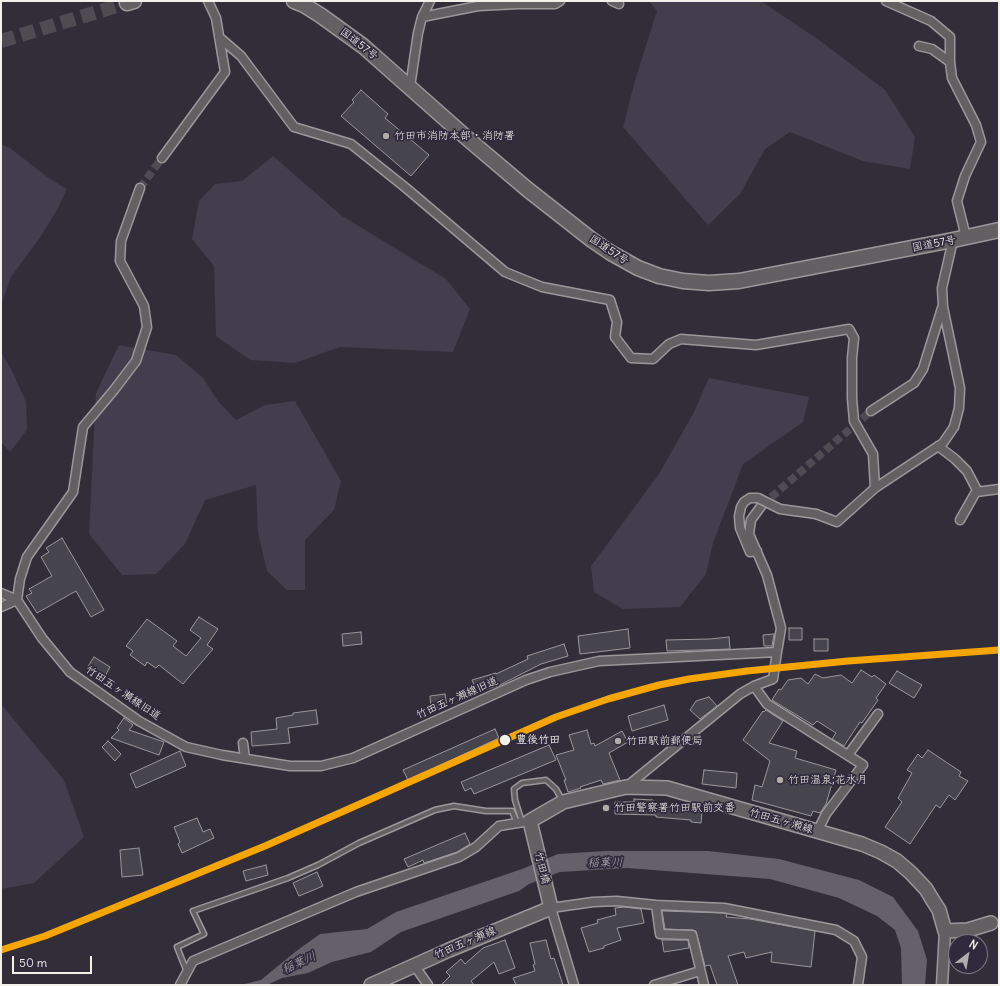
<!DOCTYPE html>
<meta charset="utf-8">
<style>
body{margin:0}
#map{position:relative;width:1000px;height:986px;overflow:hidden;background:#312e39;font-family:Delius,sans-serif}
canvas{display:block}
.frame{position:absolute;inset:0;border:2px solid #f4f1e8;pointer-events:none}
.north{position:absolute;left:948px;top:934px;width:40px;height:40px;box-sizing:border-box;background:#2f2a3d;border:1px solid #7e7a81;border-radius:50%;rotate:31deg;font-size:11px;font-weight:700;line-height:16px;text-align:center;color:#f4f1e8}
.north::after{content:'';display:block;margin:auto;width:14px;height:18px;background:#b0adab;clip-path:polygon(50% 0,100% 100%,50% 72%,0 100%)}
.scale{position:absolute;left:12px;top:956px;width:80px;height:18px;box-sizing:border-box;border:2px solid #f4f1e8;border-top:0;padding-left:5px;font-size:12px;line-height:14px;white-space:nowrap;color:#f4f1e8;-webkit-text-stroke:3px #2f2a3d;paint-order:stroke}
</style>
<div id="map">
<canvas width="1000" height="986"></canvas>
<div class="frame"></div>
<div class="north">N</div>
<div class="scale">50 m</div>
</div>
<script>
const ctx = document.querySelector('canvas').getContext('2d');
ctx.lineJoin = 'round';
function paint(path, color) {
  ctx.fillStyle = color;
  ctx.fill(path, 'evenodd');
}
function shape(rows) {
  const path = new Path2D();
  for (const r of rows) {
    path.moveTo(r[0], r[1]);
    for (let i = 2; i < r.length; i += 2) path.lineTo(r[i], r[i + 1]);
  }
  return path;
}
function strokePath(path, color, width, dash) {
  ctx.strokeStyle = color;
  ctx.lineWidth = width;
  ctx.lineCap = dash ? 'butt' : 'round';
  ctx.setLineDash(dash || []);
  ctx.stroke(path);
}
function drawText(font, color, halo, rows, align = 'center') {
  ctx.font = font + ' Delius,"Klee One",sans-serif';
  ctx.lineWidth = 3.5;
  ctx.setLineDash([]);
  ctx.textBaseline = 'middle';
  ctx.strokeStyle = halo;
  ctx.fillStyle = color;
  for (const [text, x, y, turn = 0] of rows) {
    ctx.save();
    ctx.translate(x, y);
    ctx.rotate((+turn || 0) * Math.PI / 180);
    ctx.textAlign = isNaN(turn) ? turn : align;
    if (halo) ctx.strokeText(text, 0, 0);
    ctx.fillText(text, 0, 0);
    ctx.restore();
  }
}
paint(shape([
 [649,1,761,1,819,40,885,90,915,137,910,169,863,161,790,132,765,149,740,194,708,225,623,127,636,77,657,11],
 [1,144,10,148,50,179,67,189,57,210,41,236,11,277,1,306],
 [273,156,342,216,446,279,470,309,453,352,340,347,295,363,250,360,216,336,214,266,192,239,199,201,215,184,242,181],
 [119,345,176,355,203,378,218,401,236,420,265,405,295,401,341,481,334,510,305,540,305,590,287,590,267,571,258,533,256,485,205,500,185,544,156,574,122,575,89,534,96,393],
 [1,352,12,371,26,402,27,430,10,452,1,442],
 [709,378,809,397,803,422,743,464,713,543,706,574,680,607,623,609,594,592,591,566,659,474,694,412],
 [1,704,64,780,84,837,34,883,1,889]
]), '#423e4d');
paint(shape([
 [606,851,708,851,779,859,859,880,893,897,918,931,927,960,925,985,902,985,901,948,895,930,877,916,839,898,770,879,627,868,560,872,529,884,519,891,401,932,371,952,332,962,308,973,282,978,267,985,240,985,261,980,295,952,320,934,367,929,396,912,522,869,558,854]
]), '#65616b');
const building = shape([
 [361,90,388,114,385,118,429,155,411,176,341,116,354,102,352,100,361,90],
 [62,538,104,610,91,617,76,591,37,613,26,596,32,593,29,589,52,576,41,557,49,552,46,548,62,538],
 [199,617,218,629,207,645,213,649,183,684,159,665,156,668,147,662,145,666,130,655,133,651,126,646,147,619,177,641,173,646,186,656,201,638,190,630,199,617],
 [789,628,802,628,802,640,789,640,789,628],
 [628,629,630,648,580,654,578,636,628,629],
 [361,632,362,644,343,646,342,634,361,632],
 [774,634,772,646,764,646,763,635,774,634],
 [729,637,730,649,667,651,666,640,710,639,729,637],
 [814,639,828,639,828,651,814,651,814,639],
 [564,644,568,656,541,664,500,685,471,694,469,687,474,685,472,680,496,673,496,674,528,659,527,656,564,644],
 [94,657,110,667,104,678,87,668,94,657],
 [861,670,872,677,874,675,886,684,876,698,878,700,862,723,860,722,844,746,832,739,836,733,817,721,813,725,772,700,779,689,781,690,788,680,801,678,808,684,815,674,823,678,841,675,852,683,861,670],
 [897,671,922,685,914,698,889,683,897,671],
 [445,694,447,706,431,708,430,696,445,694],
 [709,697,717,706,700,719,690,710,696,701,709,697],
 [664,705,668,720,632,731,628,716,664,705],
 [316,710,318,724,288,728,290,743,252,746,251,732,277,729,276,718,293,715,293,713,316,710],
 [766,710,783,721,769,743,797,751,795,758,836,770,826,804,820,813,813,811,811,816,752,800,755,785,762,787,770,761,743,740,763,711,764,712,766,710],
 [124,718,133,725,129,730,164,742,159,755,111,738,119,730,117,728,124,718],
 [495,729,499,738,408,780,403,770,495,729],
 [587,730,591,744,594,743,595,746,622,731,628,742,609,753,620,780,603,784,601,780,580,787,581,788,568,792,564,780,566,780,556,755,574,750,569,735,587,730],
 [108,741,121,754,115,761,102,747,108,741],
 [549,745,556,760,474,794,471,788,465,791,461,782,549,745],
 [928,750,961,772,959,776,968,781,955,800,949,795,940,808,936,805,910,844,885,827,902,802,898,798,912,773,907,770,918,754,922,758,928,750],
 [180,751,186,766,136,788,130,774,180,751],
 [704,770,737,773,736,788,702,784,704,770],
 [634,799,653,800,653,805,681,806,681,809,702,812,701,823,691,822,691,820,656,817,656,815,615,814,615,802,634,802,634,799],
 [197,818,203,832,210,829,214,838,182,853,178,844,180,842,174,827,197,818],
 [465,833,470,844,457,852,424,863,423,860,408,867,404,859,465,833],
 [139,848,143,875,122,877,120,850,139,848],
 [266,865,268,875,246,881,243,871,266,865],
 [317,872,323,886,299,896,293,883,317,872],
 [624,907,641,909,644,923,617,928,621,940,604,946,604,948,589,952,581,928,598,923,597,920,616,915,615,908,624,907],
 [662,911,723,913,727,914,726,917,750,919,815,931,811,967,771,962,772,952,746,958,744,952,728,956,738,985,717,985,710,965,705,966,696,931,692,930,665,929,662,911],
 [505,940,515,968,499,974,494,962,471,981,474,985,441,985,450,976,446,972,461,959,465,964,483,948,505,940],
 [546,940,551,959,554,958,563,985,516,985,513,978,535,971,533,965,535,964,530,943,546,940],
 [662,940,688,940,689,948,664,952,662,940]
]);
paint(building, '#46444c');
strokePath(building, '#9a989b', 1);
strokePath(shape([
 [140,188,162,158],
 [762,505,871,411]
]), '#4e4b53', 8, [8, 4]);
strokePath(shape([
 [1,41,127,3]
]), '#4e4b53', 14, [14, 7]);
const service = shape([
 [522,822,515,800,514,789,522,783,546,780,556,789,562,800],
 [187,972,177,947,204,934,193,911,288,878,318,865,359,843,435,810,454,806,486,811,512,811,517,823]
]);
const minor = shape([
 [612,1,619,4],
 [886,1,931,21,950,37,950,62],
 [422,17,478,6,518,4,555,4,560,1],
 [219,37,241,56,294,127,351,144,406,188,505,272,542,287,610,300,617,322,615,337,631,358,653,359,669,344,681,339,756,345,849,329,854,338,852,358,852,398,854,421,873,454,875,488],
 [919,46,932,49,950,62,952,78,976,125,981,142,965,176,957,201,966,237],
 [410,87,418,33,422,17,430,1],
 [162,158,225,72,216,18,208,1],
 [871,411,914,383,923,369,942,308],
 [938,446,955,459,967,471,977,490,960,520],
 [976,492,999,489],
 [762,505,751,520,749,534,767,575,781,628,777,652],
 [816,514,837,522,875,488,943,443,954,427,959,408,960,388,943,307,942,288,953,240],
 [757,551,750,552,740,528,739,516,741,507,744,502,750,498,758,498],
 [1,593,17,600],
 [17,600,42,638,70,672,139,721,186,747,222,755,290,766,321,766,353,758,526,680,550,672,599,661,777,652,773,679,754,686,740,694,626,787],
 [17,600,20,579,27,557,73,492,83,427,114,390,136,361,147,327,144,306,120,261,121,241,140,188],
 [1,607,17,600],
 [754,686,767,704,863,765,826,814,817,832],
 [243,743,245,759],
 [848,755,878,714],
 [656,905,660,934,692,935,704,985],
 [414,965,428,985],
 [180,985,193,961,356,892,459,857,476,847,499,826,530,821],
 [574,985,551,908,593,902,617,901,656,905,724,908,836,930,854,941,862,957,858,985],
 [654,985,700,971]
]);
const tertiary = shape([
 [942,985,945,931]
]);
const primary = shape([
 [371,985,449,950,551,908,530,821,563,802,626,787,667,788,862,844,881,852,897,861,911,873,926,889,932,899,939,910,945,931,968,930,991,923]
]);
const trunk = shape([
 [294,1,304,5,320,15,363,46,468,139,527,189,592,240,611,253,638,268,659,276,683,281,709,283,739,281,953,240,999,230],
 [127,3,134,1]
]);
strokePath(service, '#9a989b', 7);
strokePath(minor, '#9a989b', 11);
strokePath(tertiary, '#9a989b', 13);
strokePath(primary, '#9a989b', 16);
strokePath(trunk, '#9a989b', 17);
strokePath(service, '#626063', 4);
strokePath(minor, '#626063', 8);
strokePath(tertiary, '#626063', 10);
strokePath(primary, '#626063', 13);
strokePath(trunk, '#626063', 14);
const minorBridge = shape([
 [758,498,780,509,816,514]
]);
strokePath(minorBridge, '#9a989b', 11, []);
strokePath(minorBridge, '#626063', 8);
strokePath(shape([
 [1,950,45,936,265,846,556,717,608,699,659,685,689,679,747,671,848,661,999,650]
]), '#f7a600', 7);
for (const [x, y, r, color] of [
 [386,136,4,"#b0adab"],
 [505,740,6,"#f4f1e8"],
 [618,741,4,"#b0adab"],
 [780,780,4,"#b0adab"],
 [606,808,4,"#b0adab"]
]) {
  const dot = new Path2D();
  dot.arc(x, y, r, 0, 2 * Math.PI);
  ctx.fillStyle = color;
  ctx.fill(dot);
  strokePath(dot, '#2f2a3d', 1.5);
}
drawText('11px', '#f4f1e8', '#2f2a3d', [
 ["国道57号",359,44,38],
 ["国道57号",934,244,-11],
 ["国道57号",609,250,33],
 ["竹田五ヶ瀬線旧道",123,693,34],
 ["竹田五ヶ瀬線旧道",457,698,-24],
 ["竹田五ヶ瀬線",781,821,16],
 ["竹田橋",542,868,76],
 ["竹田五ヶ瀬線",465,943,-23]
]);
drawText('11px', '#f4f1e8', '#2f2a3d', [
 ["竹田市消防本部・消防署",394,136],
 ["竹田駅前郵便局",626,741],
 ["竹田温泉;花水月",788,780],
 ["竹田警察署竹田駅前交番",614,808]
], 'left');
drawText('bold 11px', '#f4f1e8', '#2f2a3d', [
 ["豊後竹田",516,740]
], 'left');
drawText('italic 12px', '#b6b2b2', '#2f2a3d', [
 ["稲葉川",605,863,-1],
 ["稲葉川",299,963,-25]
]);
</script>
